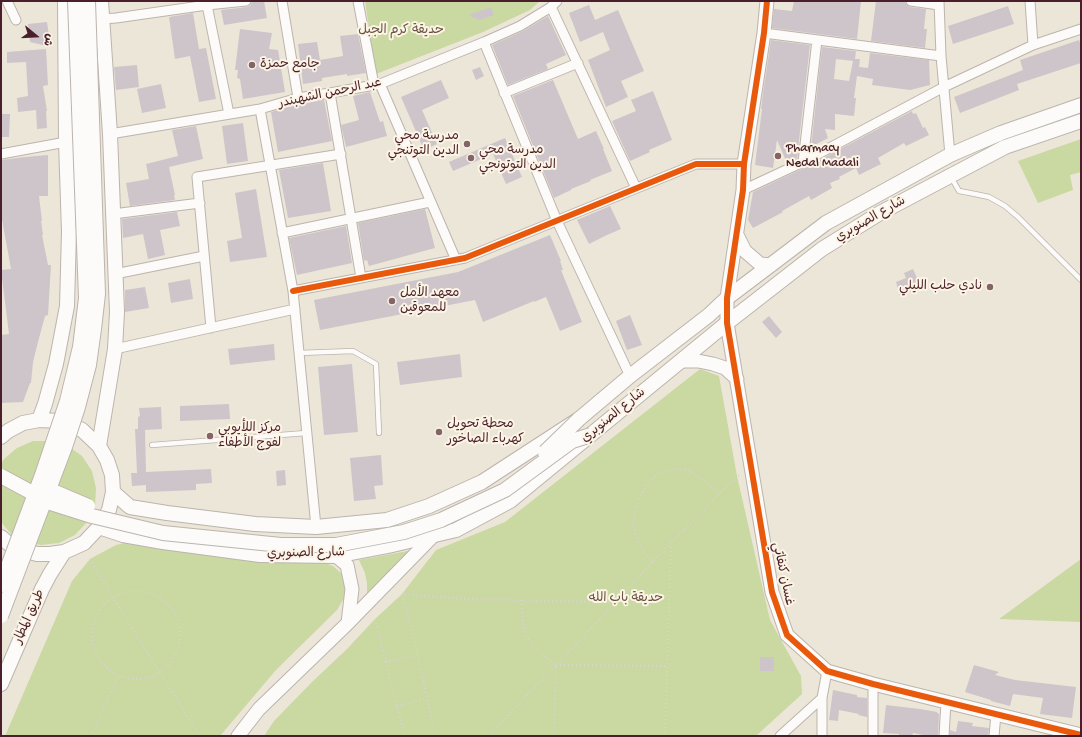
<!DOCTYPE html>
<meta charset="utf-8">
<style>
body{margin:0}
#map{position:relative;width:1082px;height:737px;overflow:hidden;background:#ece6d8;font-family:"Gochi Hand","Playpen Sans Arabic",sans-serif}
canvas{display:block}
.frame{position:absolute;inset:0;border:2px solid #4a1f2b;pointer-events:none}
.north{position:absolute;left:16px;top:16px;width:40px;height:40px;-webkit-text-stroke:3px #fcf5e5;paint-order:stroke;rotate:108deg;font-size:11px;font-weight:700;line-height:16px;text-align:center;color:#4a1f2b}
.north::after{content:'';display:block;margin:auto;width:14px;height:18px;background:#4a1f2b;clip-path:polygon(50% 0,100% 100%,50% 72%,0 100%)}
</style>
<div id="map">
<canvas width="1082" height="737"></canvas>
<div class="frame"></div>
<div class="north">ش</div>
</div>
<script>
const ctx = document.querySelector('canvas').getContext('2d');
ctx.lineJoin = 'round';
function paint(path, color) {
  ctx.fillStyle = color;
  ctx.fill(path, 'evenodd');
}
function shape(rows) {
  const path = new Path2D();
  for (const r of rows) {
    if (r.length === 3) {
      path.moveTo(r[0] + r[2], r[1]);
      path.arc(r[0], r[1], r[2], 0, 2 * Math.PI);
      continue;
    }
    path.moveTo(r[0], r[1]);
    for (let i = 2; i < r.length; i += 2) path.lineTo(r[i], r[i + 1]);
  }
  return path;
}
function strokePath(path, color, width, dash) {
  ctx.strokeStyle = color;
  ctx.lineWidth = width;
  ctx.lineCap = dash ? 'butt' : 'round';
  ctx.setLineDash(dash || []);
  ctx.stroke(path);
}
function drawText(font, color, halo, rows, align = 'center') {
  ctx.font = font + ' "Gochi Hand","Playpen Sans Arabic",sans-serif';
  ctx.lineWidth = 4;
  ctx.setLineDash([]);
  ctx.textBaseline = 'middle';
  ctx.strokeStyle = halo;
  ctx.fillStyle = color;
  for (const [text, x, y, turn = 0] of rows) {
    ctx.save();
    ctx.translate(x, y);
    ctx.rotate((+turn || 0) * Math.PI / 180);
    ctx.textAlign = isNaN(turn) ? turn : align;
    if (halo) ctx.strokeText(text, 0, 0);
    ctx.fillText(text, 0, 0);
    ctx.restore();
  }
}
paint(shape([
 [365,1,540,1,530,10,483,32,376,74],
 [1081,139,1081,172,1070,175,1073,190,1038,203,1018,161],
 [700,369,719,376,737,476,770,620,801,676,802,694,756,736,264,736,274,721,312,682,347,649,375,619,402,594,436,550,505,522],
 [33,441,51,441,68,446,82,456,92,471,96,488,95,506,87,522,75,535,59,543,41,545,25,542,11,534,1,522,1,464,4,459,17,448],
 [124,543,240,559,294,563,325,563,333,566,342,574,345,585,344,598,337,610,276,670,220,736,5,736,72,581,90,559,116,545],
 [413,550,367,597,367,583,365,573,359,560],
 [1081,559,1081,622,999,619]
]), '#cad8a2');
paint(shape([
 [258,1,264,1,267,18,224,25,221,10,247,7,250,6,252,2],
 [794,1,861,1,857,39,772,28,774,9,792,11],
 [876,1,905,2,907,5,910,7,926,9,924,29,927,29,925,48,871,41],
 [589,5,595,20,618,10,644,71,621,81,628,97,606,107,588,60,610,50,603,32,580,42,569,13],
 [1008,6,1014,24,953,44,948,26],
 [491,7,494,15,479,20,469,15],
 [193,13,199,49,206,48,216,99,199,102,190,56,175,59,169,17],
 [548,16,566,55,546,64,548,69,508,85,492,45,523,31],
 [47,22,49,36,46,36,47,46,30,42,28,24],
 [240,29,272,33,269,49,278,50,285,92,243,99,240,79,237,78,238,70,235,70],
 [358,34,366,73,347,76,347,74,322,78,322,81,303,84,298,44,317,42,320,60,343,56,340,36],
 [771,40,810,45,797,158,787,163,777,140,773,168,755,165,762,109,761,109,763,93],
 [1079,40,1081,45,1081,63,1017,84,1019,90,960,113,954,97,1023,70,1020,60],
 [822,47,856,51,855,59,860,59,859,67,868,68,870,53,929,60,930,85,910,90,872,85,873,79,857,76,854,98,856,98,854,116,835,114,835,130,825,129,828,138,811,147],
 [836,59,853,61,849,81,834,79],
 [46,49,48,85,43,86,47,111,46,111,47,128,37,129,36,110,18,112,17,98,28,96,26,62,7,63,7,52],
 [137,65,139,87,116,90,114,67],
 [480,67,484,76,476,80,472,70],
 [441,80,449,98,422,110,437,144,424,150,401,97],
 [553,80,578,139,596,131,604,149,603,149,612,171,590,180,591,181,571,189,571,190,554,198,513,96],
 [161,84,166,108,142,113,137,89],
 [653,91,672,140,649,150,650,152,630,161,612,121,636,111,631,100],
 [370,92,380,122,383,121,387,136,346,147,341,125,359,120,353,96],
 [324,100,332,141,278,152,271,112,294,105],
 [912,111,913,114,916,113,923,128,925,127,929,135,906,146,904,143,878,158,881,164,859,175,856,168,839,177,840,179,830,183,832,188,811,200,809,196,782,211,783,212,753,228,748,220,753,192,806,167],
 [1,114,10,114,9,137,1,137],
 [243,123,248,161,227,164,222,126],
 [196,126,203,159,169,167,175,195,174,195,175,200,130,206,126,183,149,179,146,164,178,156,172,130],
 [505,138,522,177,506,184,493,154,453,171,449,162],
 [48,155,48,196,39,196,42,221,41,221,43,235,42,235,48,265,51,265,48,315,45,316,38,342,33,362,31,383,30,383,23,402,1,403,1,335,9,334,1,270,11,269,1,214,1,160,25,157],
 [323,163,331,211,288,218,279,170],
 [256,189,267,257,230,262,227,241,242,238,235,193],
 [610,206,621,229,607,235,589,244,577,220],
 [425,209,435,248,369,266,367,260,364,261,358,223],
 [177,212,180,226,160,230,165,255,148,259,143,234,123,238,122,219],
 [346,226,352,263,297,275,289,238],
 [550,235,561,261,560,261,563,270,561,270,582,322,560,331,546,297,534,302,534,301,483,322,475,300,320,330,314,300,458,272],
 [913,269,921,287,900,296,896,282,906,278,904,273],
 [190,279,193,299,171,303,168,283],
 [145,287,149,308,125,312,125,290],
 [630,315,642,345,627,350,616,321],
 [769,316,782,332,776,338,762,322],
 [274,344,275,360,230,365,228,349],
 [460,354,462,377,400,385,397,362],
 [352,364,358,432,324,435,318,367],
 [229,404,230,419,180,421,180,406],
 [161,407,162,429,145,430,146,472,211,469,212,483,196,484,196,490,146,492,146,485,132,486,131,473,137,473,135,429,138,429,138,417,140,416,139,408],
 [381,455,383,485,374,486,376,499,354,501,350,458],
 [285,470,286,485,277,486,276,471],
 [760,657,774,657,774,671,760,671],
 [974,665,999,672,995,675,1015,680,1076,687,1072,718,1040,714,1043,698,1013,694,1010,706,991,701,991,700,965,692],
 [833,690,857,695,857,697,867,698,867,717,858,715,859,714,839,710,838,721,829,720],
 [886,705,920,709,937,712,937,713,939,714,938,736,928,736,913,733,912,736,899,736,899,734,883,733],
 [958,721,973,723,972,726,989,728,988,736,950,736,950,730,956,732]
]), '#cdc5ca');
const lane = shape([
 [951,177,959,191,970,193,989,197,1005,206,1018,217,1081,280],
 [299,353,353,351,376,364,379,433],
 [152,445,306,433]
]);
const street = shape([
 [7,1,16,20],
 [282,1,298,98],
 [358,1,374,85],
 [911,1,939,5],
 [939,1,941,56,950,155],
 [207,5,229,114],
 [551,7,636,188],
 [102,19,116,18,207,5,246,1],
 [764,33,941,56],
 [484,42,557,221,630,376],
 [1033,45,1081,29],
 [380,84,456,260],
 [330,93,361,278],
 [504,93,578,63],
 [260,109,293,291,316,527],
 [110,134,260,109,298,98,330,93,380,84,484,42,520,26,551,7,557,1],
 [1,154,66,142],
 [803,162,817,40],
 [743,190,803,162,944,87,1033,45,1030,1],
 [113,214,200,203],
 [282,233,430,202],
 [115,274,204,256],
 [293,291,465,258,696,164,744,164],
 [211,328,197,177,341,154],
 [115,349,295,309],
 [780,736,822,698,827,671],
 [822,736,822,698],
 [873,736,873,684],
 [944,736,946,702],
 [994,736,996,714]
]);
const secondary = shape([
 [767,1,764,33,744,164,743,190,727,298,727,323,772,592,787,635,827,671,873,684,1081,735],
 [737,235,745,251,760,264,771,265],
 [681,361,698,361,713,364,725,368,737,379],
 [336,556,347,565,352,589,348,623],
 [238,736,259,709,348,623,433,536]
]);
const primary = shape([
 [39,420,45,404,56,364,67,306,69,232,66,142,65,1],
 [1,437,8,431,23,423,39,420,62,421,82,430,99,446,107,460,112,475,113,492,109,510,99,527,84,543,64,552,50,554,37,554,23,550,9,544,1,537],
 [99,446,115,349,117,312,110,134,101,1],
 [113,492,130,507,167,513,255,524,316,527,387,520,429,506,482,482,579,419,630,376,709,315,727,298,826,223,950,155,1001,133,1081,105],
 [99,527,123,535,163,542,260,555,336,556,388,546,456,530,510,501,727,323,822,249,880,213,950,176,1005,147,1081,121],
 [1,684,42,589,50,574,64,552]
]);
strokePath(lane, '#bcb4ad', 6);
strokePath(street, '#bcb4ad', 11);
strokePath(secondary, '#bcb4ad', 15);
strokePath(primary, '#bcb4ad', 16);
strokePath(shape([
 [90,559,113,598,200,736],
 [652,562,643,551,636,537,633,523,636,509,640,497,647,484,658,474,667,470,679,469,691,472,703,479,720,494],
 [136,635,44],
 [521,600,524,630,531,644,545,657,556,665,554,736],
 [375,619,405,736],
 [386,662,418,655],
 [556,665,667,666],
 [396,706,427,698],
 [91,736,118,676],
 [435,736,418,655,402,594,464,599,549,601,616,602,652,562,737,476,742,475],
 [488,736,616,602],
 [665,736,671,544]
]), '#d8d4d1', 2, [1, 3]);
strokePath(lane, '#fcfbf9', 4.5);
strokePath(street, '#fcfbf9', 9);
strokePath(secondary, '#fcfbf9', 13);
strokePath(primary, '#fcfbf9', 14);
const primaryBridge = shape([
 [545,452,579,419],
 [1,476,51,503,92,516,163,533,281,545,336,545,404,532,441,520,505,490,572,441,591,435],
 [41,486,88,506],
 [1,585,42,475,67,401,80,347,86,298,75,1],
 [1,616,65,447,78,407,89,365,94,329,98,294,88,1]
]);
strokePath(primaryBridge, '#bcb4ad', 16, []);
strokePath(primaryBridge, '#fcfbf9', 14);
strokePath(shape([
 [767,1,764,33,744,164,743,190,727,298,727,323,772,592,787,635,827,671,873,684,1081,735],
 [293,291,465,258,696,164,744,164]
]), '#e8590c', 6);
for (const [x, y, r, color] of [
 [252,65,4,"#836568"],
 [467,144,4,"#836568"],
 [778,156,4,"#836568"],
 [471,158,4,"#836568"],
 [990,287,4,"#836568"],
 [392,301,4,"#836568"],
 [439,432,4,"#836568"],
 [210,436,4,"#836568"]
]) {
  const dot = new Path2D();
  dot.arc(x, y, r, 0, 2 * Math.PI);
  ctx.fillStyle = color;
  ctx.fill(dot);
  strokePath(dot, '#fcf5e5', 1.5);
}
drawText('13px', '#685341', '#fcf5e5', [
 ["حديقة كرم الجبل",401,31],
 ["حديقة باب الله",626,599]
]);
drawText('13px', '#4a1f2b', '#fcf5e5', [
 ["جامع حمزة",260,65],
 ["مدرسة محي",459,137,"right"],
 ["الدين التوتنجي",459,152,"right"],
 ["Pharmacy",786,149],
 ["Nedal Madali",786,164],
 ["مدرسة محي",479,151],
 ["الدين التوتونجي",479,166],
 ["نادي حلب الليلي",982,287,"right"],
 ["معهد الأمل",400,294],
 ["للمعوقين",400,309],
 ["محطة تحويل",447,425],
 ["كهرباء الصاخور",447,440],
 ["مركز اللأيوبي",218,429],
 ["لفوج الأطفاء",218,444]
], 'left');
drawText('13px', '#4a1f2b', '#fcf5e5', [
 ["عبد الرحمن الشهبندر",330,94,-12],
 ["شارع الصنوبري",871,220,-30],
 ["شارع الصنوبري",614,416,-39],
 ["شارع الصنوبري",306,554,-1],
 ["غسان كنفاتي",782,574,78],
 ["طريق المطار",30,617,-66]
]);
</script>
